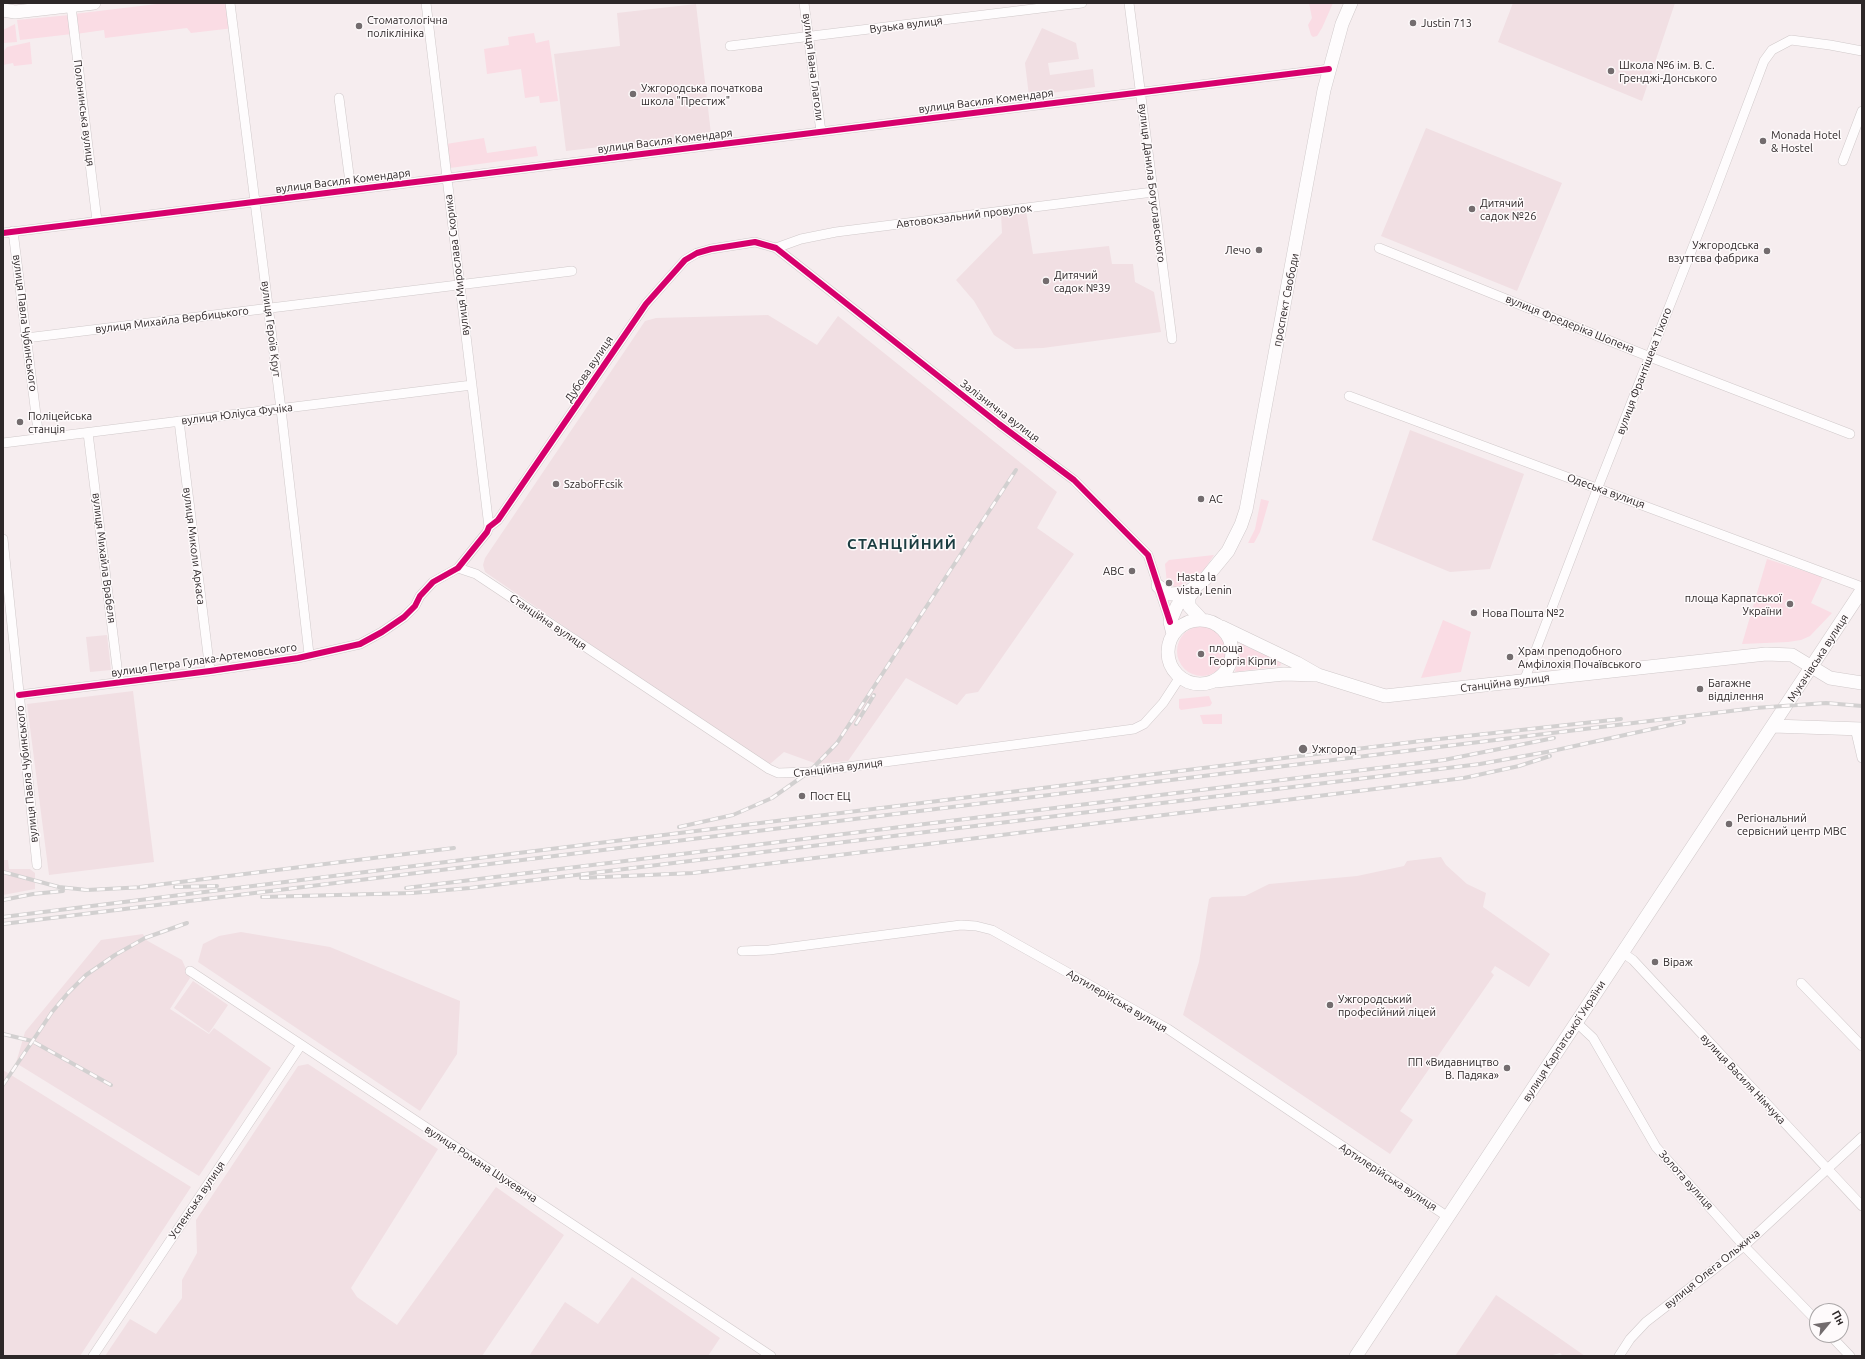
<!DOCTYPE html>
<meta charset="utf-8">
<style>
body{margin:0}
#map{position:relative;width:1865px;height:1359px;overflow:hidden;background:#f6edef;font-family:Ubuntu,sans-serif}
canvas{display:block}
.frame{position:absolute;inset:0;border:4px solid #2d2728;pointer-events:none}
.north{position:absolute;left:1809px;top:1303px;width:40px;height:40px;box-sizing:border-box;background:#fefafb;border:1px solid #aaa6a7;border-radius:50%;rotate:61deg;font-size:11px;font-weight:700;line-height:16px;text-align:center;color:#2d2728}
.north::after{content:'';display:block;margin:auto;width:14px;height:18px;background:#736c6e;clip-path:polygon(50% 0,100% 100%,50% 72%,0 100%)}
</style>
<div id="map">
<canvas width="1865" height="1359"></canvas>
<div class="frame"></div>
<div class="north">Пн</div>
</div>
<script>
const ctx = document.querySelector('canvas').getContext('2d');
ctx.lineJoin = 'round';
function paint(path, color) {
  ctx.fillStyle = color;
  ctx.fill(path, 'evenodd');
}
function shape(rows) {
  const path = new Path2D();
  for (const r of rows) {
    if (r.length === 3) {
      path.moveTo(r[0] + r[2], r[1]);
      path.arc(r[0], r[1], r[2], 0, 2 * Math.PI);
      continue;
    }
    path.moveTo(r[0], r[1]);
    for (let i = 2; i < r.length; i += 2) path.lineTo(r[i], r[i + 1]);
  }
  return path;
}
function strokePath(path, color, width, dash) {
  ctx.strokeStyle = color;
  ctx.lineWidth = width;
  ctx.lineCap = dash ? 'butt' : 'round';
  ctx.setLineDash(dash || []);
  ctx.stroke(path);
}
function drawText(font, color, halo, rows, align = 'center') {
  ctx.font = font + ' Ubuntu,sans-serif';
  ctx.lineWidth = 3;
  ctx.setLineDash([]);
  ctx.textBaseline = 'middle';
  ctx.strokeStyle = halo;
  ctx.fillStyle = color;
  for (const [text, x, y, turn = 0] of rows) {
    ctx.save();
    ctx.translate(x, y);
    ctx.rotate((+turn || 0) * Math.PI / 180);
    ctx.textAlign = isNaN(turn) ? turn : align;
    if (halo) ctx.strokeText(text, 0, 0);
    ctx.fillText(text, 0, 0);
    ctx.restore();
  }
}
paint(shape([
 [1513,3,1675,3,1642,101,1498,42],
 [696,4,711,134,566,151,554,54,620,46,617,13],
 [1042,28,1076,43,1079,59,1048,63,1050,75,1093,69,1095,87,1029,96,1025,63],
 [1426,128,1562,183,1517,291,1381,236],
 [1026,211,1033,254,1109,246,1112,264,1133,264,1135,282,1154,292,1161,332,1043,348,1015,349,994,335,974,301,956,280,1002,233,1001,214],
 [768,315,817,345,838,316,1057,492,1037,528,1074,554,978,692,966,694,957,705,906,678,848,761,817,764,784,752,770,764,705,723,485,572,483,565,485,558,645,321,656,318],
 [1410,430,1524,474,1490,569,1450,572,1372,540],
 [107,635,111,670,90,672,86,637],
 [133,691,154,862,49,875,27,704],
 [1441,857,1446,865,1467,884,1486,893,1483,907,1550,954,1529,987,1495,966,1491,972,1494,975,1400,1111,1413,1120,1390,1154,1183,1015,1199,962,1209,899,1212,897,1245,896,1269,884,1357,876,1404,866,1407,861],
 [3,860,8,860,9,869,30,869,35,873,35,889,3,895],
 [241,932,330,947,460,1001,457,1054,420,1111,198,962,203,944,219,936],
 [143,934,146,940,182,960,190,978,170,1009,209,1034,214,1028,271,1068,199,1176,16,1063,25,1032,101,940],
 [193,981,228,1005,209,1033,174,1008],
 [308,1064,438,1149,351,1288,357,1297,397,1325,496,1187,564,1235,482,1356,105,1356,130,1319,156,1334,182,1298,182,1280,197,1253,196,1220,298,1066],
 [3,1070,191,1187,80,1356,3,1356],
 [632,1277,720,1338,708,1356,529,1356,565,1302,598,1324],
 [1496,1295,1552,1333,1585,1356,1563,1356,1560,1353,1549,1356,1455,1356]
]), '#f1dfe3');
paint(shape([
 [165,3,230,3,234,28,191,33,187,28,105,38,104,30,76,34,74,14],
 [1309,3,1333,3,1322,28,1317,36,1313,37,1311,35,1308,25,1312,18],
 [70,15,72,34,20,40,17,20],
 [15,24,17,42,3,43,3,30],
 [534,33,536,43,549,40,558,101,540,103,539,96,525,98,521,69,487,74,484,49,509,45,508,37],
 [30,42,32,64,14,66,13,63,3,65,3,52,7,47],
 [484,138,487,153,536,146,538,156,450,168,446,144],
 [1261,499,1269,501,1260,532,1254,543,1248,543,1255,529],
 [1214,555,1204,570,1189,581,1176,588,1167,583,1165,564,1169,560],
 [1767,559,1823,577,1811,603,1832,613,1810,636,1801,640,1788,642,1742,644],
 [1443,620,1471,632,1461,672,1421,678],
 [1202,651,25],
 [1241,644,1280,662,1281,664,1280,666,1235,672,1239,657,1239,645],
 [1209,696,1212,703,1210,706,1181,710,1179,708,1179,699],
 [1222,714,1222,724,1203,724,1200,715]
]), '#fadce4');
const street = shape([
 [230,3,281,409,309,654],
 [426,3,489,527],
 [804,3,821,132],
 [1129,3,1172,339],
 [71,6,97,221],
 [730,46,1082,3],
 [339,98,351,190],
 [1843,161,1862,111],
 [13,231,39,439],
 [3,233,1329,69],
 [776,248,801,239,836,232,1153,192],
 [1379,248,1650,357,1850,434],
 [26,338,572,271],
 [1349,396,1862,587],
 [179,421,210,671],
 [88,433,119,683],
 [3,443,472,385],
 [3,539,37,865],
 [458,568,476,574,769,769,778,773,809,772,1134,729,1144,724,1163,703,1180,677],
 [1524,681,1600,482,1713,196,1764,61,1772,50,1791,40,1830,45,1862,51],
 [19,695,210,671,298,658,360,644,382,632,404,617,415,606,420,596,433,582,458,568,487,532,489,527,498,520,646,304,685,260,697,253,711,249,755,242,776,248,999,424,1074,480,1148,555,1170,622],
 [1855,728,1862,758],
 [742,951,769,950,961,925,976,926,992,930,1168,1029,1448,1217],
 [1623,953,1633,960,1862,1206],
 [190,971,771,1356],
 [1801,983,1862,1046],
 [1577,1023,1593,1038,1656,1147,1744,1246,1817,1321],
 [1830,1335,1850,1356],
 [93,1356,301,1045],
 [1619,1356,1630,1339,1646,1322,1744,1246,1862,1137]
]);
const secondary = shape([
 [3,10,15,12,94,3],
 [1158,586,1169,594,1187,593],
 [1195,589,1189,597,1189,606,1202,620],
 [1200,652,32],
 [1222,627,1297,663,1318,675,1385,696,1766,654,1792,655,1830,678,1862,683],
 [1173,634,1170,622,1177,606,1187,593,1205,579,1228,551,1241,525,1246,510,1324,90,1342,24,1351,3],
 [1216,681,1284,674,1316,675],
 [1773,726,1862,729],
 [1356,1356,1862,590]
]);
strokePath(street, '#d0c9ca', 10);
strokePath(secondary, '#d0c9ca', 14);
strokePath(street, '#fefcfd', 9);
strokePath(secondary, '#fefcfd', 13);
const rail = shape([
 [856,724,874,695],
 [679,827,733,815,772,798,809,772,837,743,1016,470],
 [3,872,59,887,87,890,145,887],
 [581,878,693,873,1464,778,1519,766,1550,756],
 [140,887,454,848],
 [175,887,217,886],
 [406,888,1444,760,1554,738],
 [262,897,412,893,470,888,1480,764,1552,751,1684,722],
 [3,900,33,894,63,891],
 [3,917,1421,741,1621,719],
 [3,924,1755,708,1826,703,1862,706],
 [3,1034,32,1041,111,1085],
 [3,1085,52,1012,68,993,86,975,115,955,145,938,187,923]
]);
strokePath(rail, '#d2d0d0', 4);
strokePath(rail, '#fefafb', 2.5, [8]);
strokePath(shape([
 [3,233,1329,69],
 [19,695,210,671,298,658,360,644,382,632,404,617,415,606,420,596,433,582,458,568,487,532,489,527,498,520,646,304,685,260,697,253,711,249,755,242,776,248,999,424,1074,480,1148,555,1170,622]
]), '#d6006c', 6);
for (const [x, y, r, color] of [
 [1413,23,4,"#736c6e"],
 [359,26,4,"#736c6e"],
 [1611,71,4,"#736c6e"],
 [633,94,4,"#736c6e"],
 [1763,141,4,"#736c6e"],
 [1472,209,4,"#736c6e"],
 [1259,250,4,"#736c6e"],
 [1767,251,4,"#736c6e"],
 [1046,281,4,"#736c6e"],
 [20,422,4,"#736c6e"],
 [556,484,4,"#736c6e"],
 [1201,499,4,"#736c6e"],
 [1132,571,4,"#736c6e"],
 [1169,583,4,"#736c6e"],
 [1790,604,4,"#736c6e"],
 [1474,613,4,"#736c6e"],
 [1201,654,4,"#736c6e"],
 [1510,657,4,"#736c6e"],
 [1700,689,4,"#736c6e"],
 [1303,749,5,"#736c6e"],
 [802,796,4,"#736c6e"],
 [1729,824,4,"#736c6e"],
 [1655,962,4,"#736c6e"],
 [1330,1005,4,"#736c6e"],
 [1507,1068,4,"#736c6e"]
]) {
  const dot = new Path2D();
  dot.arc(x, y, r, 0, 2 * Math.PI);
  ctx.fillStyle = color;
  ctx.fill(dot);
  strokePath(dot, '#fefafb', 1.5);
}
drawText('11px', '#2d2728', '#fefafb', [
 ["Стоматологічна",367,20],
 ["поліклініка",367,33],
 ["Justin 713",1421,23],
 ["Школа №6 ім. В. С.",1619,65],
 ["Гренджі-Донського",1619,78],
 ["Ужгородська початкова",641,88],
 ["школа \"Престиж\"",641,101],
 ["Monada Hotel",1771,135],
 ["& Hostel",1771,148],
 ["Дитячий",1480,203],
 ["садок №26",1480,216],
 ["Ужгородська",1759,245,"right"],
 ["взуттєва фабрика",1759,258,"right"],
 ["Лечо",1251,250,"right"],
 ["Дитячий",1054,275],
 ["садок №39",1054,288],
 ["Поліцейська",28,416],
 ["станція",28,429],
 ["SzaboFFcsik",564,484],
 ["AC",1209,499],
 ["ABC",1124,571,"right"],
 ["Hasta la",1177,577],
 ["vista, Lenin",1177,590],
 ["площа Карпатської",1782,598,"right"],
 ["України",1782,611,"right"],
 ["Нова Пошта №2",1482,613],
 ["площа",1209,648],
 ["Георгія Кірпи",1209,661],
 ["Храм преподобного",1518,651],
 ["Амфілохія Почаївського",1518,664],
 ["Багажне",1708,683],
 ["відділення",1708,696],
 ["Ужгород",1312,749],
 ["Пост ЕЦ",810,796],
 ["Регіональний",1737,818],
 ["сервісний центр МВС",1737,831],
 ["Віраж",1663,962],
 ["Ужгородський",1338,999],
 ["професійний ліцей",1338,1012],
 ["ПП «Видавництво",1499,1062,"right"],
 ["В. Падяка»",1499,1075,"right"]
], 'left');
drawText('11px', '#2d2728', '#fefafb', [
 ["Вузька вулиця",906,25,-7],
 ["вулиця Івана Глаголи",813,67,83],
 ["вулиця Василя Комендаря",986,101,-7],
 ["Полонинська вулиця",84,113,83],
 ["вулиця Василя Комендаря",665,141,-7],
 ["вулиця Василя Комендаря",343,181,-7],
 ["вулиця Данила Богуславського",1152,183,83],
 ["Автовокзальний провулок",964,216,-7],
 ["вулиця Мирослава Скорика",457,265,-97],
 ["проспект Свободи",1286,300,-79],
 ["вулиця Михайла Вербицького",172,320,-7],
 ["вулиця Павла Чубинського",25,323,83],
 ["вулиця Фредеріка Шопена",1570,324,22],
 ["вулиця Героїв Крут",271,329,83],
 ["Дубова вулиця",589,369,-56],
 ["вулиця Франтішека Тіхого",1644,371,-69],
 ["Залізнична вулиця",1000,411,37],
 ["вулиця Юліуса Фучіка",237,414,-7],
 ["Одеська вулиця",1606,491,20],
 ["вулиця Миколи Аркаса",194,546,83],
 ["вулиця Михайла Врабеля",104,558,83],
 ["Станційна вулиця",548,622,34],
 ["Мукачівська вулиця",1818,658,-57],
 ["вулиця Петра Гулака-Артемовського",204,660,-8],
 ["Станційна вулиця",1505,683,-7],
 ["Станційна вулиця",838,768,-7],
 ["вулиця Павла Чубинського",27,774,-96],
 ["Артилерійська вулиця",1117,1001,30],
 ["вулиця Карпатської України",1564,1041,-57],
 ["вулиця Василя Німчука",1743,1079,47],
 ["вулиця Романа Шухевича",481,1164,33],
 ["Артилерійська вулиця",1388,1177,33],
 ["Золота вулиця",1686,1180,48],
 ["Успенська вулиця",197,1200,-56],
 ["вулиця Олега Ольжича",1712,1269,-39]
]);
ctx.letterSpacing = '1px';
drawText('bold 15px', '#1b3d41', '#fefafb', [
 ["СТАНЦІЙНИЙ",902,544]
]);
ctx.letterSpacing = '0px';
</script>
